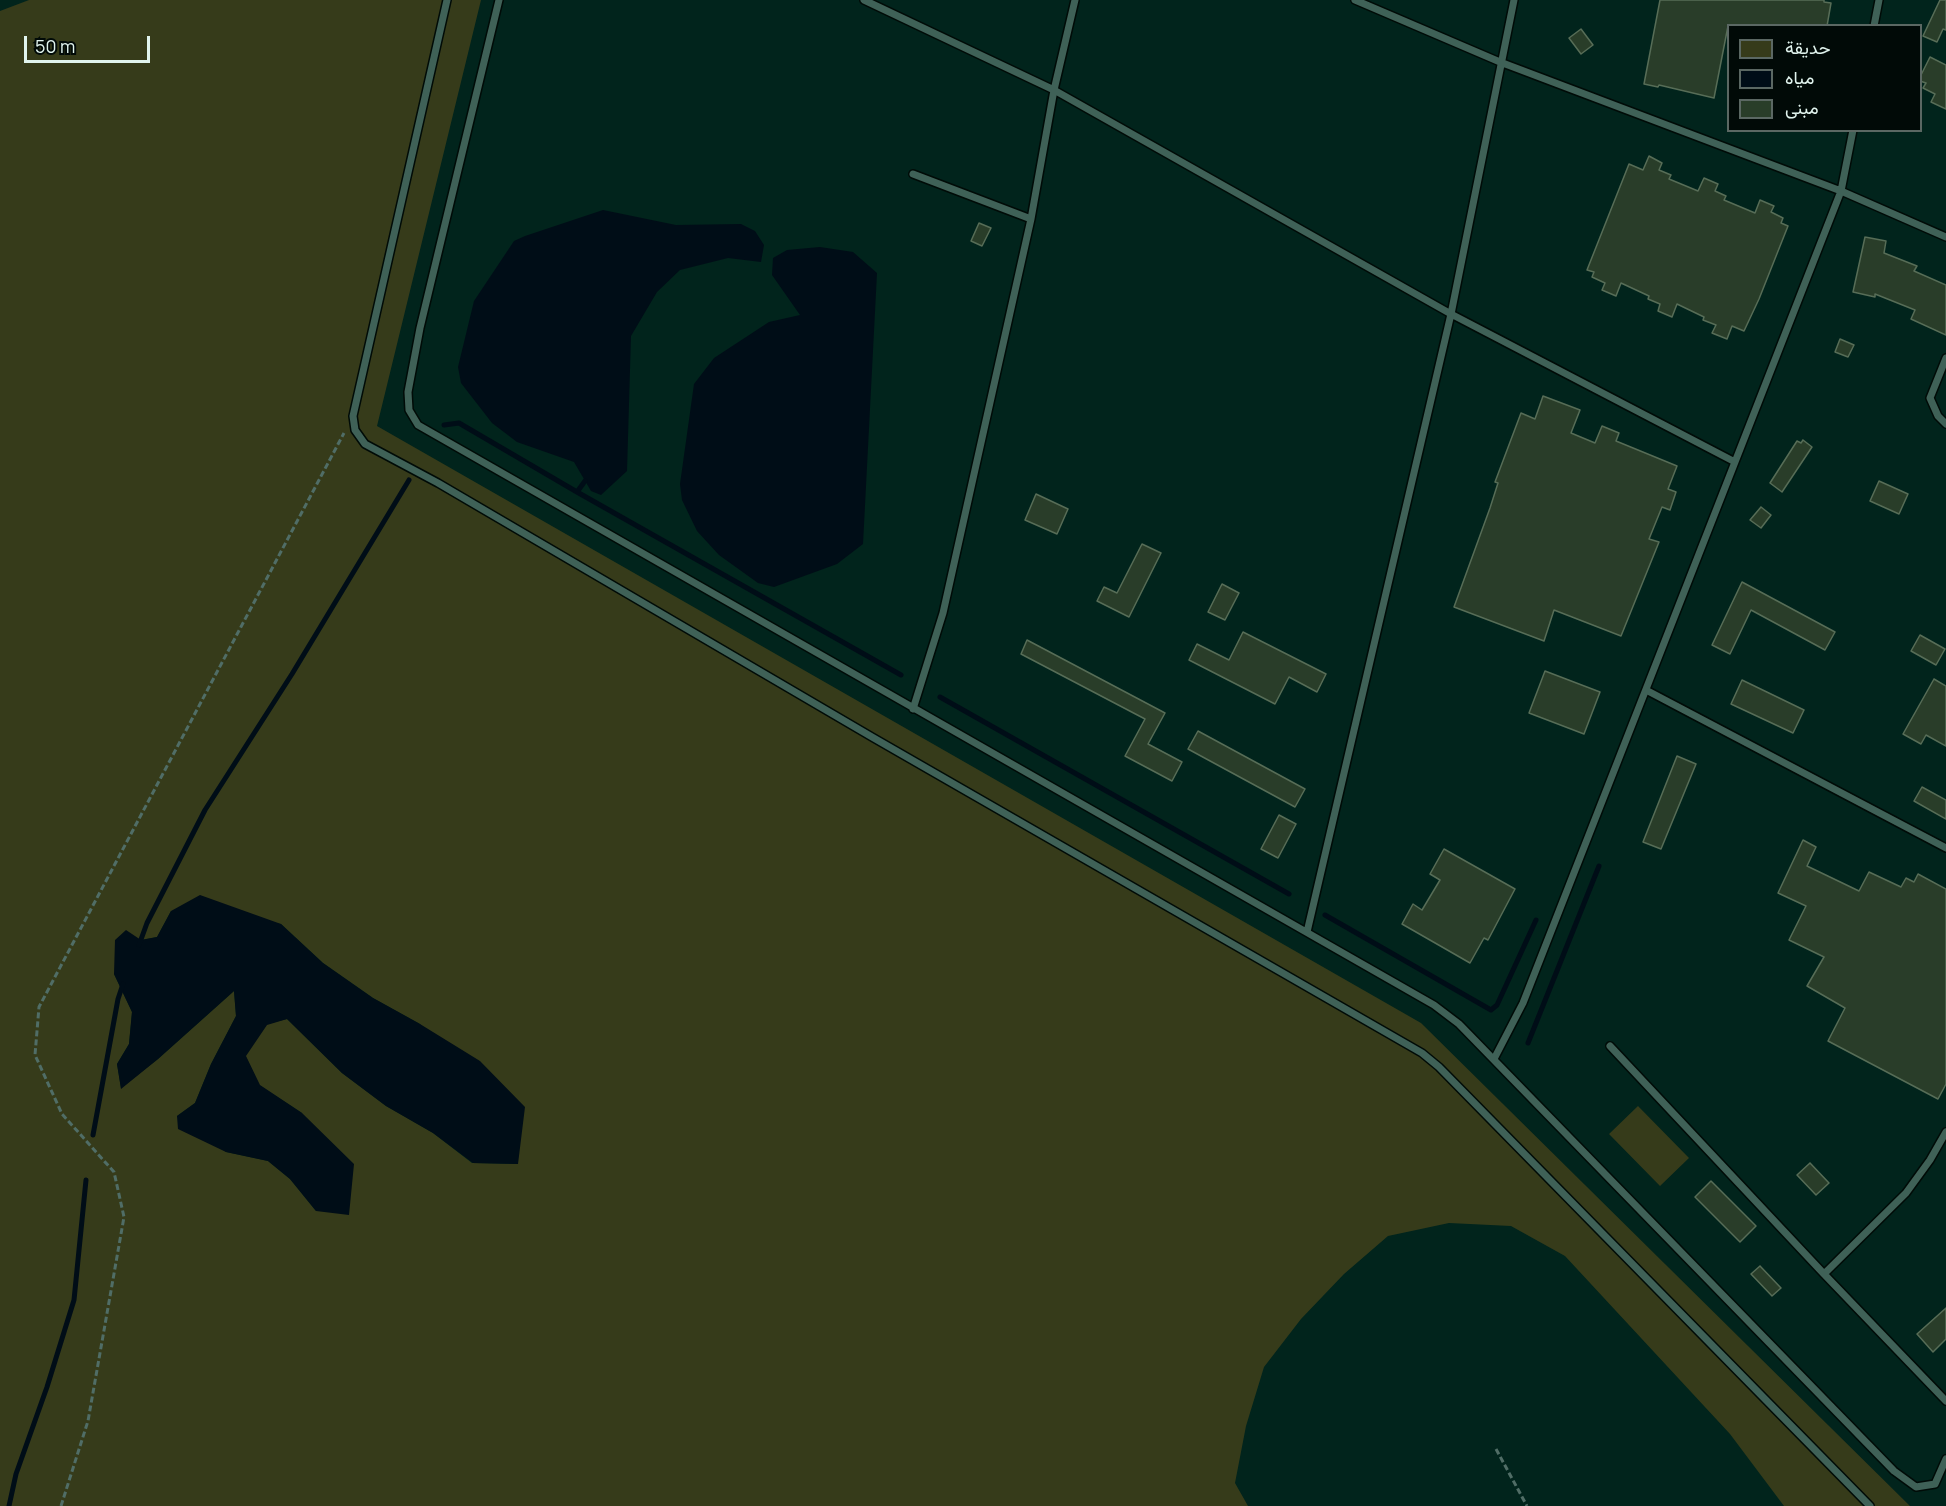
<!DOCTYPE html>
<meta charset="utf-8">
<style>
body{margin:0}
#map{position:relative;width:1946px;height:1506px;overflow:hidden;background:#01241c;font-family:Manrope,Vazirmatn,sans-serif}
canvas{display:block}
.legend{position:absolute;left:1727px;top:24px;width:195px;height:108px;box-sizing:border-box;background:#010a07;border:2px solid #5b6863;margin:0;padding:8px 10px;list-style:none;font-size:18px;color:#e1f4ee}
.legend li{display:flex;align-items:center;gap:12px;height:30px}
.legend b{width:30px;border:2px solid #5b6863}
.scale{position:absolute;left:24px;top:36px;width:126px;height:27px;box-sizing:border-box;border:3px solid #e1f4ee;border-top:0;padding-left:8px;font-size:18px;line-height:21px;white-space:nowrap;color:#e1f4ee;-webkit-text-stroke:4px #010a07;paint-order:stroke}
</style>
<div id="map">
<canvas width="1946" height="1506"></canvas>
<ul class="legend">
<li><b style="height:16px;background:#363b1a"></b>حديقة</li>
<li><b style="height:16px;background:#000d17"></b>مياه</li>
<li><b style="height:16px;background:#293d29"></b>مبنى</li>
</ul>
<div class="scale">50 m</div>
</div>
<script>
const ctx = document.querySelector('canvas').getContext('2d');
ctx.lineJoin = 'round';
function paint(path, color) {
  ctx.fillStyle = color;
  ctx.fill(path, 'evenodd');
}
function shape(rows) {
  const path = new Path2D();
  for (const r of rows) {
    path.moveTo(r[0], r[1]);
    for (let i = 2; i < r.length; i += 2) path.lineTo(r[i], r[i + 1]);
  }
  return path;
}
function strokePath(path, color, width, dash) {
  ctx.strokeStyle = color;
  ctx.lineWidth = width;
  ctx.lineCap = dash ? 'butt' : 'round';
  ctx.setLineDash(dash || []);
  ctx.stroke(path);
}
paint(shape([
 [29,0,481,0,377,426,1421,1023,1910,1506,1784,1506,1730,1434,1565,1256,1511,1226,1449,1223,1388,1236,1344,1274,1301,1319,1264,1367,1246,1426,1235,1483,1248,1506,0,1506,0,11],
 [171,911,281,924,323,963,373,998,420,1024,518,1164,472,1163,433,1133,386,1106,342,1073,287,1019,267,1024,245,1055,259,1085,302,1113,316,1211,290,1179,268,1161,226,1152,177,1116,195,1103,211,1064,236,1016,234,991,158,1059,121,1088,117,1064,129,1044,132,1012,114,974,141,940,157,937],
 [1638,1106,1689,1158,1660,1186,1609,1134]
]), '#363b1a');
paint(shape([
 [603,210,676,225,741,224,755,231,764,245,761,262,728,258,680,270,657,292,631,336,627,471,601,495,591,491,574,462,517,442,492,423,461,383,458,367,474,301,514,241,525,236],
 [820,247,853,252,877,273,863,544,837,564,774,587,758,583,719,555,697,531,682,500,680,484,694,384,714,358,769,322,800,315,772,275,773,258,787,250],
 [200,895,281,924,323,963,373,998,420,1024,480,1061,525,1107,518,1164,473,1163,433,1133,386,1106,342,1073,287,1019,267,1025,246,1056,260,1085,302,1113,354,1164,349,1215,316,1211,290,1179,268,1161,226,1152,178,1129,177,1116,195,1103,211,1064,236,1016,234,991,158,1059,121,1089,117,1064,129,1044,132,1012,114,974,115,940,126,930,141,940,157,937,171,911]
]), '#000d17');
strokePath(shape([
 [444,425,459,423,577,492,901,675],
 [577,492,585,481],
 [940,697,1289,894],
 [1325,915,1491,1010,1497,1005,1536,920],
 [139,945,147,923,205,810,292,674,409,480],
 [1528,1043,1599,866],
 [93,1135,118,999,123,984],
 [9,1506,16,1474,47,1387,74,1300,86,1180]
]), '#000d17', 5);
const building = shape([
 [1660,0,1824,0,1824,2,1831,3,1827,26,1728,26,1714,98,1659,85,1658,87,1644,84,1660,0],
 [1940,0,1946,0,1946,30,1943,29,1937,42,1923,36,1940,0],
 [1581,29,1593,45,1581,54,1569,38,1581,29],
 [1930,57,1946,65,1946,109,1931,102,1935,94,1923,88,1926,83,1920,81,1920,77,1930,57],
 [1649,156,1662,163,1659,170,1671,175,1669,179,1698,191,1704,178,1718,184,1715,191,1726,196,1724,200,1755,213,1760,200,1774,206,1771,212,1783,218,1781,223,1788,226,1759,299,1744,331,1732,326,1727,339,1712,333,1716,325,1703,320,1704,317,1677,304,1672,317,1658,311,1660,304,1648,299,1649,296,1621,283,1616,296,1602,290,1605,283,1592,277,1594,272,1587,270,1629,164,1643,170,1649,156],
 [979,223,991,228,982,246,971,241,979,223],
 [1865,237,1886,241,1884,253,1917,266,1914,271,1946,285,1946,335,1911,319,1915,310,1875,294,1875,297,1853,292,1865,237],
 [1840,339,1854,345,1848,357,1835,352,1840,339],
 [1543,396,1580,410,1571,433,1595,443,1602,426,1619,433,1616,441,1677,466,1668,489,1676,492,1670,510,1662,507,1649,539,1659,542,1621,636,1554,610,1544,641,1454,607,1490,508,1498,483,1495,482,1521,413,1535,419,1543,396],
 [1803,440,1812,447,1782,492,1770,483,1797,441,1801,443,1803,440],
 [1879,481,1908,494,1899,514,1870,501,1879,481],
 [1036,494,1068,509,1057,534,1025,520,1036,494],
 [1761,507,1771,515,1761,528,1750,520,1761,507],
 [1142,544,1161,553,1129,617,1097,601,1104,587,1117,593,1142,544],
 [1742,582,1835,632,1825,650,1751,610,1730,654,1712,645,1742,582],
 [1222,584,1239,593,1225,620,1208,612,1222,584],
 [1243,632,1326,674,1317,692,1289,677,1275,704,1189,660,1197,644,1229,660,1243,632],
 [1920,635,1945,649,1936,665,1911,651,1920,635],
 [1027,640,1165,713,1148,744,1182,762,1172,781,1125,756,1145,719,1021,654,1027,640],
 [1545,671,1600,692,1584,734,1529,713,1545,671],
 [1934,679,1946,686,1946,746,1926,735,1921,744,1903,734,1934,679],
 [1742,680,1804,710,1793,733,1731,704,1742,680],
 [1198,731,1305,789,1295,807,1188,749,1198,731],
 [1677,756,1696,764,1661,849,1643,842,1677,756],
 [1922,787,1946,800,1946,819,1914,801,1922,787],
 [1279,815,1296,824,1278,858,1261,849,1279,815],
 [1803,840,1816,847,1807,866,1859,891,1869,872,1901,887,1906,878,1914,882,1918,874,1946,889,1946,1084,1938,1099,1828,1041,1845,1008,1807,986,1824,957,1789,940,1806,906,1778,893,1803,840],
 [1444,849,1515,889,1488,940,1484,938,1470,963,1402,924,1413,904,1422,910,1440,880,1430,874,1444,849],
 [1810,1163,1829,1183,1816,1195,1797,1175,1810,1163],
 [1711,1181,1756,1226,1740,1242,1695,1197,1711,1181],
 [1760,1266,1781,1288,1772,1296,1751,1274,1760,1266],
 [1946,1308,1946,1339,1933,1352,1917,1334,1946,1308]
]);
paint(building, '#293d29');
strokePath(building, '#576d57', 1.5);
const lane = shape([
 [447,0,353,416,355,430,365,444,438,483,872,737,1422,1053,1439,1067,1870,1506],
 [499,0,420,328,408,392,409,410,418,425,1434,1005,1459,1024,1894,1471,1916,1487,1935,1484,1946,1459],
 [864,0,1054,90,1451,314,1735,462,1841,191,1853,130],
 [1355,0,1500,62,1841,191,1946,237],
 [1874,26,1879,0],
 [913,174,1031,219],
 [1946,358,1930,398,1938,416,1946,424],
 [1646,690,1946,848],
 [913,709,943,613,1031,219,1054,90,1075,0],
 [1307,932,1451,314,1514,0],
 [1610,1046,1824,1274,1906,1193,1930,1160,1946,1132],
 [1494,1059,1523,1003,1735,462],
 [1824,1274,1946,1401]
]);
strokePath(lane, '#000b07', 10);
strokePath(shape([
 [1496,1449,1527,1506],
 [61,1506,88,1421,124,1217,114,1172,62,1114,35,1055,39,1007,344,433]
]), '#506d66', 3, [6, 3]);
strokePath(lane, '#3f6157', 7);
</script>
